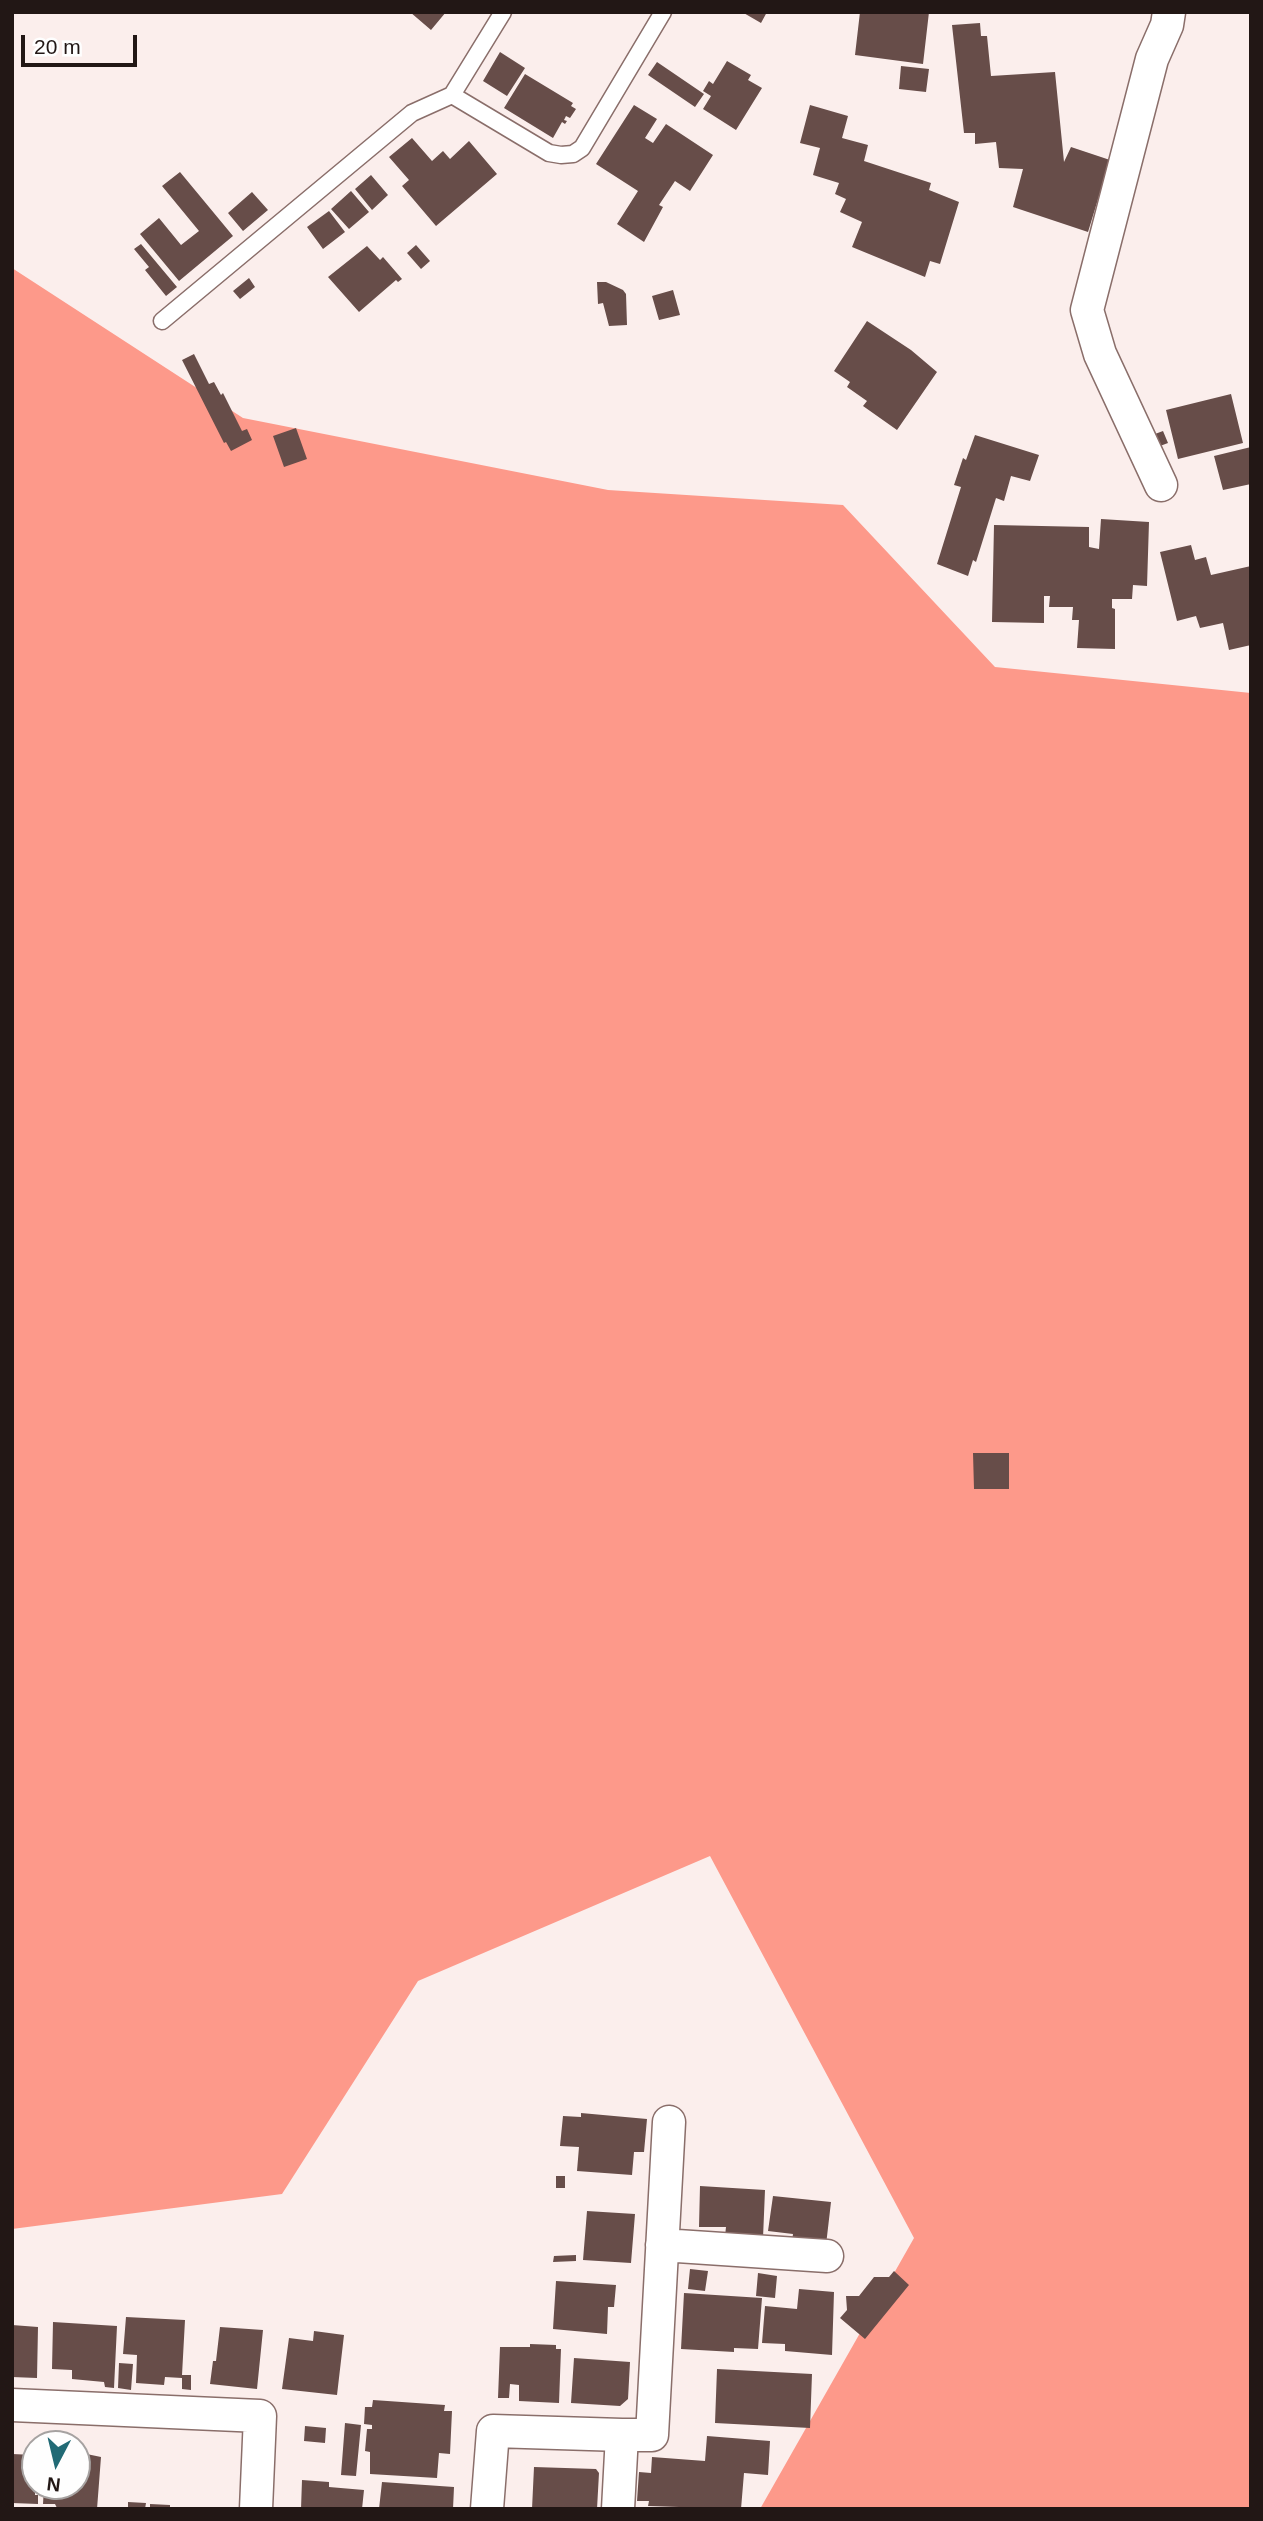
<!DOCTYPE html>
<style>
body{margin:0}
#map{position:relative;width:1263px;height:2521px;overflow:hidden;background:#fbeeec;font-family:Helvetica,sans-serif}
canvas{display:block}
.frame{position:absolute;inset:0;border:14px solid #221715;pointer-events:none}
.north{position:absolute;left:21px;top:2430px;width:70px;height:70px;box-sizing:border-box;background:#fefefe;border:2px solid #a6a2a1;border-radius:50%;rotate:187deg;font-size:19px;font-weight:700;line-height:28px;text-align:center;color:#221715}
.north::after{content:'';display:block;margin:auto;width:24px;height:32px;background:#216a75;clip-path:polygon(50% 0,100% 100%,50% 72%,0 100%)}
.scale{position:absolute;left:21px;top:35px;width:116px;height:32px;box-sizing:border-box;border:4px solid #221715;border-top:0;padding-left:9px;font-size:21px;line-height:24px;white-space:nowrap;color:#221715;-webkit-text-stroke:5px #fefefe;paint-order:stroke}
</style>
<div id="map">
<canvas width="1263" height="2521"></canvas>
<div class="frame"></div>
<div class="north">N</div>
<div class="scale">20 m</div>
</div>
<script>
const ctx = document.querySelector('canvas').getContext('2d');
ctx.lineJoin = 'round';
function paint(path, color) {
  ctx.fillStyle = color;
  ctx.fill(path, 'evenodd');
}
function shape(rows) {
  const path = new Path2D();
  for (const r of rows) {
    path.moveTo(r[0], r[1]);
    for (let i = 2; i < r.length; i += 2) path.lineTo(r[i], r[i + 1]);
  }
  return path;
}
function strokePath(path, color, width, dash) {
  ctx.strokeStyle = color;
  ctx.lineWidth = width;
  ctx.lineCap = dash ? 'butt' : 'round';
  ctx.setLineDash(dash || []);
  ctx.stroke(path);
}
paint(shape([
 [12,268,243,418,608,490,843,505,995,667,1251,693,1251,2509,760,2509,914,2238,710,1856,418,1981,282,2194,12,2229]
]), '#fd998a');
paint(shape([
 [410,12,446,12,431,30],
 [742,12,767,12,761,23],
 [860,12,929,12,923,64,855,55],
 [980,23,981,36,987,36,991,76,1055,72,1064,162,1071,147,1110,160,1088,232,1013,207,1023,169,999,168,996,142,975,144,975,133,964,133,952,25],
 [500,52,525,68,507,96,483,81],
 [727,61,751,75,748,80,762,88,736,130,703,109,711,96,703,91,709,81,713,84],
 [657,62,704,94,695,107,648,75],
 [901,66,929,69,926,92,899,89],
 [525,74,573,103,571,106,576,109,570,118,566,116,564,120,567,121,565,124,562,122,553,138,504,108],
 [634,105,657,119,645,138,653,143,666,124,713,155,690,191,675,181,659,205,663,207,644,242,617,224,638,191,596,164],
 [810,105,848,116,842,138,868,145,864,161,931,183,929,190,959,202,940,264,930,261,925,277,852,247,862,222,840,212,846,199,835,194,839,183,813,175,820,148,800,143],
 [412,138,432,161,443,151,450,159,469,141,497,174,436,226,402,186,409,180,389,157],
 [180,172,233,236,179,281,140,234,159,218,181,245,199,231,162,186],
 [371,175,388,195,372,210,355,189],
 [351,191,369,212,349,229,331,209],
 [252,192,268,210,243,231,228,213],
 [329,211,345,232,323,249,307,227],
 [141,244,177,287,166,296,145,270,149,267,134,249],
 [416,245,430,261,421,269,407,253],
 [367,246,380,260,383,257,402,279,398,282,396,280,359,312,328,277],
 [249,278,255,287,240,299,233,291],
 [597,282,606,282,623,290,626,294,627,325,609,326,603,303,598,304],
 [673,290,680,315,659,320,652,296],
 [867,321,911,350,937,372,897,430,863,406,867,401,847,387,850,382,834,371],
 [194,354,209,384,214,382,221,395,223,393,242,431,247,429,252,440,231,451,226,442,224,443,182,360],
 [1231,394,1243,443,1178,459,1166,410],
 [296,428,307,459,284,467,273,436],
 [1163,431,1168,443,1160,446,1155,434],
 [975,435,1039,455,1030,481,1011,476,1004,501,996,498,976,562,973,560,968,576,937,564,961,487,954,485,963,458,966,460],
 [1251,447,1251,484,1223,490,1214,456],
 [1101,519,1149,522,1147,586,1133,585,1132,599,1112,599,1112,608,1115,609,1115,649,1077,648,1079,620,1072,620,1073,607,1049,607,1050,596,1044,596,1044,623,992,622,994,525,1089,527,1089,547,1099,549],
 [1191,545,1195,560,1206,557,1211,575,1251,566,1251,645,1229,650,1223,623,1200,628,1196,616,1177,621,1160,552],
 [973,1453,1009,1453,1009,1489,974,1489],
 [581,2113,647,2119,644,2152,634,2152,632,2175,577,2171,579,2147,560,2146,563,2116,581,2117],
 [556,2176,565,2176,565,2188,556,2188],
 [700,2186,765,2190,763,2238,725,2236,726,2227,699,2227],
 [773,2196,831,2202,826,2245,792,2241,793,2234,768,2231],
 [587,2211,635,2214,631,2263,583,2260],
 [576,2255,576,2261,553,2262,554,2256],
 [690,2269,708,2271,705,2291,688,2289],
 [894,2271,909,2285,865,2339,840,2318,847,2310,846,2296,859,2296,874,2277,889,2277],
 [758,2273,777,2276,775,2298,756,2296],
 [556,2281,616,2285,614,2307,608,2307,607,2334,553,2329],
 [799,2289,834,2292,832,2355,785,2351,785,2344,762,2343,765,2306,797,2309],
 [684,2293,762,2298,758,2349,734,2348,734,2352,681,2349],
 [126,2317,185,2320,182,2375,191,2375,191,2390,182,2389,182,2378,165,2377,164,2385,136,2383,137,2355,123,2354],
 [53,2322,117,2326,114,2388,105,2387,104,2382,72,2379,72,2370,52,2369],
 [12,2325,38,2327,37,2378,12,2377],
 [220,2327,263,2330,257,2389,210,2384,213,2361,216,2361],
 [314,2331,344,2335,337,2395,282,2389,289,2338,313,2341],
 [530,2344,556,2345,556,2349,561,2349,559,2403,519,2401,519,2385,510,2384,509,2398,498,2398,500,2347,530,2347],
 [574,2358,630,2362,628,2399,620,2406,571,2403],
 [119,2363,133,2364,131,2390,118,2388],
 [717,2369,812,2374,810,2428,715,2423],
 [373,2400,445,2405,444,2411,452,2411,450,2454,439,2453,437,2478,370,2474,370,2452,365,2451,367,2429,372,2429,372,2425,364,2424,365,2407,372,2407],
 [345,2423,361,2425,356,2476,341,2475],
 [305,2426,326,2428,325,2443,304,2441],
 [707,2436,770,2441,768,2475,744,2473,741,2509,648,2506,649,2501,637,2501,639,2472,651,2473,652,2457,705,2461],
 [77,2452,101,2457,97,2509,57,2508,55,2504,43,2504,44,2486,77,2486],
 [12,2454,35,2455,35,2495,38,2495,38,2504,12,2503],
 [534,2467,596,2469,599,2473,597,2509,532,2509],
 [302,2480,329,2482,329,2487,364,2490,362,2509,301,2509],
 [382,2482,454,2487,453,2509,379,2509],
 [128,2502,146,2503,145,2509,128,2509],
 [150,2504,170,2505,170,2509,150,2509]
]), '#674d49');
const service = shape([
 [503,12,452,95,549,153,561,155,573,154,582,148,663,12],
 [162,321,412,113,452,95]
]);
const minor = shape([
 [1161,485,1100,354,1087,310,1152,59,1167,25,1169,12],
 [662,2245,827,2256],
 [12,2405,260,2416,256,2509],
 [622,2435,652,2435,669,2122],
 [487,2509,493,2431,622,2435,618,2509]
]);
strokePath(service, '#8a6e6a', 19);
strokePath(minor, '#8a6e6a', 35);
strokePath(service, '#fff', 16);
strokePath(minor, '#fff', 32);
</script>
